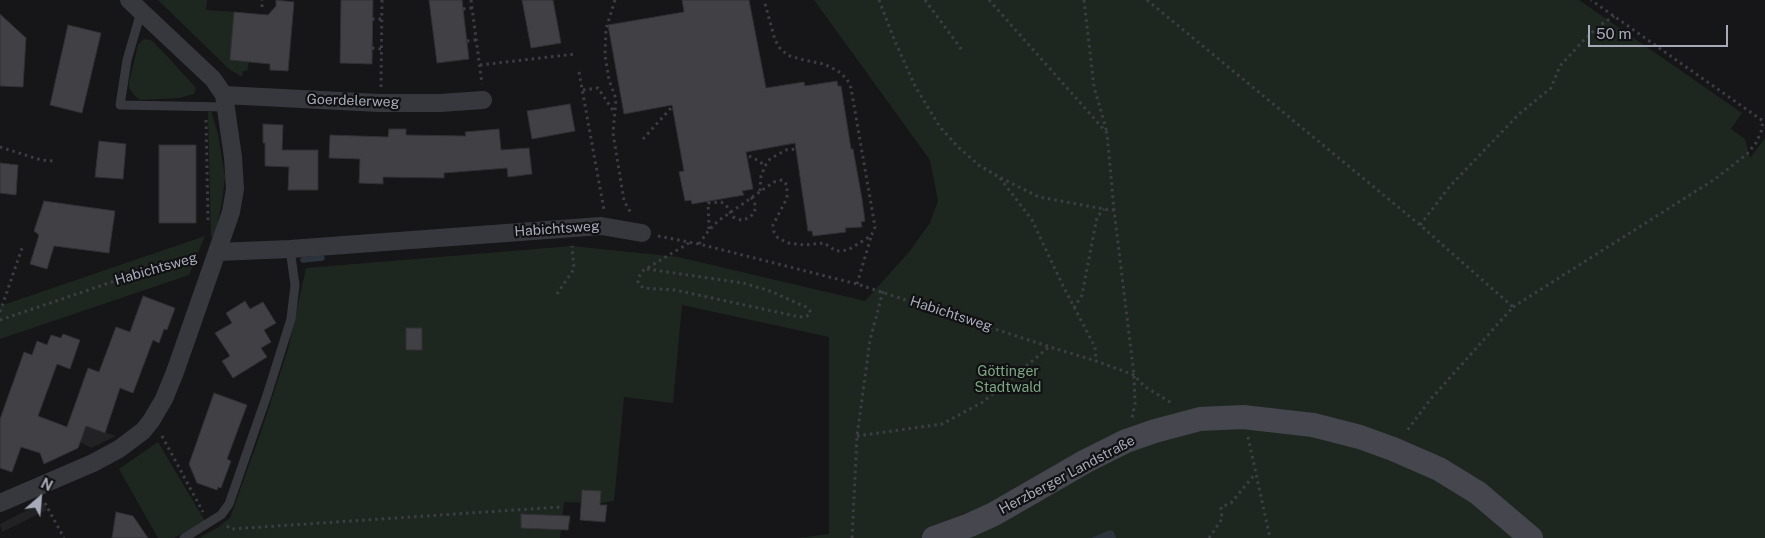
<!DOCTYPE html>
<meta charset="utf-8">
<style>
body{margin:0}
#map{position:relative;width:1765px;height:538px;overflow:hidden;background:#161618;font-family:"Public Sans",sans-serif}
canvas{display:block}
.north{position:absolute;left:15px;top:473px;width:50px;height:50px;-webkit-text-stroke:4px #111113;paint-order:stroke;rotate:27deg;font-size:14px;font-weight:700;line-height:20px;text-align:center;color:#a7abb9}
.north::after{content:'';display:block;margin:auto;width:18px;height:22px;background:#a7abb9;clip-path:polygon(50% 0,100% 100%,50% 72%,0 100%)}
.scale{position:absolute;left:1588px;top:25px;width:140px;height:22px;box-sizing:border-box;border:2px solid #a7abb9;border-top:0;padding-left:6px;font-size:15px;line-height:18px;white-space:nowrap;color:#a7abb9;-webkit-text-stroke:4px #111113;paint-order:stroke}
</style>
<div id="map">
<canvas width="1765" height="538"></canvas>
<div class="north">N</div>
<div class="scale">50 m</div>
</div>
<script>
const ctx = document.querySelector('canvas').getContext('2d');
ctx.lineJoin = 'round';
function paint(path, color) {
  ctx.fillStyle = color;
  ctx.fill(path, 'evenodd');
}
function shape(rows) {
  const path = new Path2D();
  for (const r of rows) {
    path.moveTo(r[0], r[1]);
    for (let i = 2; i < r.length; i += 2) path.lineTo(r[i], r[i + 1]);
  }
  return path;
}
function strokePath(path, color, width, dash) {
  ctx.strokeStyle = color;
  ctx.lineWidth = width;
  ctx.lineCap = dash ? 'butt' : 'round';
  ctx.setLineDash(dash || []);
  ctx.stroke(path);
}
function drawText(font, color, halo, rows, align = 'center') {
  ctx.font = font + ' "Public Sans",sans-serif';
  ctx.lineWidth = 4.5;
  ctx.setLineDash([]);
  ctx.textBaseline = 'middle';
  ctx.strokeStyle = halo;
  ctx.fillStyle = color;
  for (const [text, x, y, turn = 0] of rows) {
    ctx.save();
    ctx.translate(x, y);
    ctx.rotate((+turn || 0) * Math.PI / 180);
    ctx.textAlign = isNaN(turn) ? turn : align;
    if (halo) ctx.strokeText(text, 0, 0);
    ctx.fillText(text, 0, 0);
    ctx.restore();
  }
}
paint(shape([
 [69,420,116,436,91,448,80,442,77,449,44,464,40,453,52,421,67,427],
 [43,502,47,510,2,532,0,524]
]), '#222225');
paint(shape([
 [158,0,207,0,206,10,235,12,231,60,249,62,247,71,243,71,242,77,229,69],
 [814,0,1579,0,1742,113,1731,129,1745,139,1750,158,1765,138,1765,538,798,538,829,534,829,337,682,305,673,403,624,397,614,501,601,503,564,502,560,538,199,538,217,528,230,518,263,426,288,349,306,268,572,246,678,257,865,301,909,252,930,223,938,201,930,160],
 [144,39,151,40,166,55,196,88,194,94,179,98,140,100,134,95,129,88,129,82,138,45],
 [211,111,218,134,225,177,222,202,215,235,211,238,208,112],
 [205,236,189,275,0,339,0,306],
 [158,442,205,521,174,538,158,538,119,469]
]), '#1e271f');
paint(shape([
 [1110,530,1114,532,1116,538,1091,538]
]), '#2b343d');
strokePath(shape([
 [303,260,322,258]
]), '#2b343d', 5.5);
const building = shape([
 [276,0,294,2,288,71,270,70,270,64,230,60,234,12,268,15,276,6,276,0],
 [341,0,373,0,372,64,340,63,341,0],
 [429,0,462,0,469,59,437,63,429,0],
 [522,0,553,0,561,43,531,48,522,0],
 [682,0,749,0,766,88,804,82,805,86,837,81,838,86,841,86,851,149,853,149,862,199,865,221,861,222,862,227,845,228,846,232,813,236,812,231,808,231,795,143,746,152,753,189,742,191,744,195,692,204,691,200,685,201,679,172,684,171,672,105,624,114,608,25,684,12,682,0],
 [0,14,26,38,23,87,0,86,0,14],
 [68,25,101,33,82,113,50,105,68,25],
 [570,104,575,131,532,139,527,111,570,104],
 [263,124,283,125,282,150,318,150,318,190,288,190,289,167,265,166,265,143,263,143,263,124],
 [389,129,406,129,406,135,466,136,465,132,499,129,501,150,529,148,532,174,508,177,507,168,444,173,444,178,383,177,383,184,359,183,360,159,329,158,330,135,388,137,389,129],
 [99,141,126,144,123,179,95,177,99,141],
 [159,145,196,145,196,223,159,223,159,145],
 [0,163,18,165,16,195,0,193,0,163],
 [44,201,115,211,109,253,54,246,47,269,30,264,39,235,34,231,44,201],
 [143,296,175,308,167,330,164,329,159,343,153,340,133,393,120,388,105,433,86,426,78,448,44,464,40,453,21,447,12,472,0,468,0,419,24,352,32,355,37,341,47,345,51,335,61,338,63,334,80,340,70,369,57,364,38,416,67,427,88,368,99,372,116,327,130,332,143,296],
 [245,301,250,309,263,302,276,323,264,330,271,342,261,348,267,357,233,378,222,361,230,356,215,333,232,323,226,313,245,301],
 [406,328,422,328,422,350,406,350,406,328],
 [214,393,247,405,227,459,231,461,221,488,218,487,217,490,197,483,189,464,214,393],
 [582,490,601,491,600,505,607,505,605,522,580,520,582,490],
 [116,512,133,516,148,538,112,538,116,512],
 [521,514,570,516,568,530,521,528,521,514]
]);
paint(building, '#404045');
strokePath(building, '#303035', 1);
strokePath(shape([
 [471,0,482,84],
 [615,0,606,29,605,55,609,80,616,99,613,133,624,201,631,213],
 [879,0,894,39,915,86,940,127,958,147,980,166,999,177,1039,197,1104,209,1114,210],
 [925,0,962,50],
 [989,0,1107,133,1114,210,1134,375,1135,404,1132,418],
 [1084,0,1094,87,1107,132],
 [1147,0,1420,225,1513,307,1430,400,1406,432],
 [262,7,262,0],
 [463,9,472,8],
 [372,19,382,19],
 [467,41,477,40],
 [372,48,381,49],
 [480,65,576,54],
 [579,72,604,210],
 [381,87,382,0],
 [583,90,598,88,614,112],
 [206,120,208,221],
 [643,139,671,108],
 [0,147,41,160,53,161],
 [749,156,759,161,765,166],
 [1000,178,1032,220,1063,286,1095,347,1096,361],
 [760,191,761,176,765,166,770,159,786,150,796,149],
 [1420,225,1450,186,1519,114,1551,88,1560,66,1582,42,1599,26,1614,16],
 [709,229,708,203,721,202,726,205,733,217,741,220,749,218,754,213,756,206,751,197],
 [658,236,699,244,857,284,1050,347,1096,361,1134,375,1144,386,1173,404],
 [699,244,709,230,718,221,774,182,782,180,787,185,787,198,773,225,774,232,778,238,788,243,804,245,824,243,836,251,848,250,866,239,872,234,875,227,851,88,847,79,838,71,824,64,804,60,790,56,781,50,775,40,764,0],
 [647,269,743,283,770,291,806,307,811,312,807,316,800,317,675,290,643,288,638,282,640,274,644,270,689,243],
 [857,284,871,237],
 [557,294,574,269,572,246],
 [1513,307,1715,179,1747,154,1756,143,1761,132,1763,121,1591,0],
 [1074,308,1082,295,1097,217,1104,209],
 [0,312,22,248],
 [0,320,171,262,197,257],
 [162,436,203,512],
 [857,436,942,424,983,402,1049,347],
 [1248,437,1270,538],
 [45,503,64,538],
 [227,526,231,529,560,507],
 [852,538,857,436,870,340,883,291],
 [1209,538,1222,519,1221,507,1231,503,1255,474]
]), '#3d3e45', 3, [2.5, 4]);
strokePath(shape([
 [141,12,127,60,120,105,226,107],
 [184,538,221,515,229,504,267,395,291,319,295,285,290,249]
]), '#37373e', 9);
strokePath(shape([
 [224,95,379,103,440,103,483,100],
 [218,252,290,249,601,226,642,233],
 [0,503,93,463,119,449,143,431,151,421,164,399,175,372,231,212,235,189,233,157,224,95,213,79,129,0]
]), '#37373e', 18);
strokePath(shape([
 [934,538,970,525,994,514,1086,461,1126,441,1155,431,1200,419,1243,417,1313,425,1360,437,1393,449,1439,469,1478,493,1531,538]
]), '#45464e', 24);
drawText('14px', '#a7abb9', '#111113', [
 ["Goerdelerweg",353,101,2],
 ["Habichtsweg",557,229,-4],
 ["Habichtsweg",156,269,-16],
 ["Habichtsweg",951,314,18],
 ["Herzberger Landstraße",1067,475,-28]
]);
drawText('14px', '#7da682', '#111113', [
 ["Göttinger",1008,372],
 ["Stadtwald",1008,388]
]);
</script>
